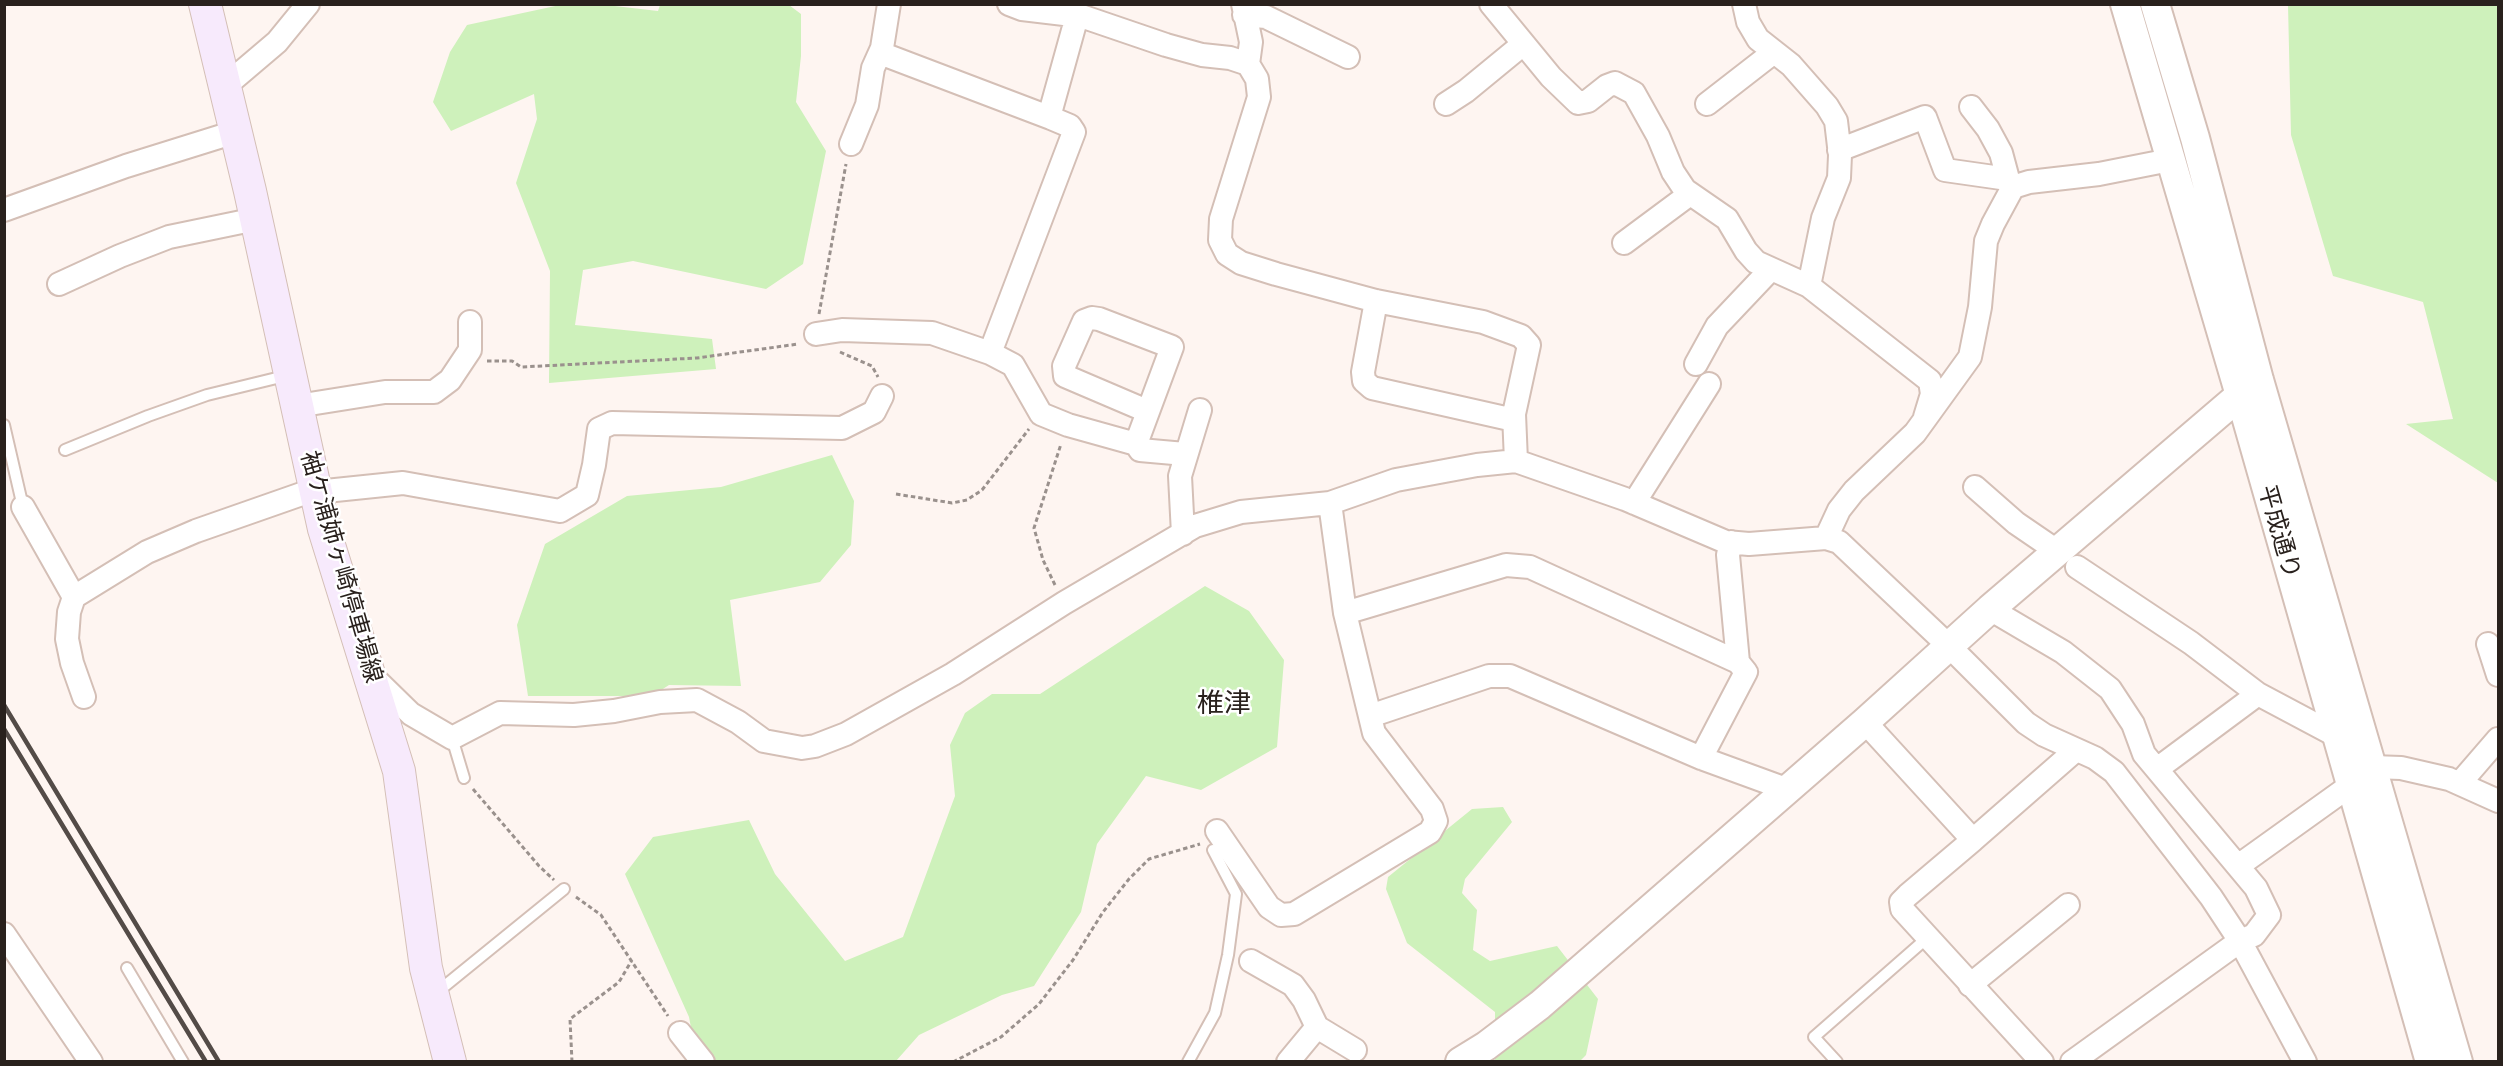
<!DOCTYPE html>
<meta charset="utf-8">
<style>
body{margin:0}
#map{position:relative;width:2503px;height:1066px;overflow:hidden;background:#fef5f1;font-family:"Alegreya Sans",sans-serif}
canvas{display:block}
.frame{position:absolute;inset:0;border:6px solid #29211d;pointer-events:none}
</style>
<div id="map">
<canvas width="2503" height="1066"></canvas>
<div class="frame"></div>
</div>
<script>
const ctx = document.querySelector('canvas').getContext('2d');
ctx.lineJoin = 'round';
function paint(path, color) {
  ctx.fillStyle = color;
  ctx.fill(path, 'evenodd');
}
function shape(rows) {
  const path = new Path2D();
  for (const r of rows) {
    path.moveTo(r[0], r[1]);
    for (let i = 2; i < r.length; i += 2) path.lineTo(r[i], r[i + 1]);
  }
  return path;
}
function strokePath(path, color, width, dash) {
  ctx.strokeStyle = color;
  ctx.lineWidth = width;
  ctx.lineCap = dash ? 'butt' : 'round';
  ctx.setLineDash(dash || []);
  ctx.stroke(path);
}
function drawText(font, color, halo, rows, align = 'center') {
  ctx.font = font + ' "Alegreya Sans","Noto Sans JP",sans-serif';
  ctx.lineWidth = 5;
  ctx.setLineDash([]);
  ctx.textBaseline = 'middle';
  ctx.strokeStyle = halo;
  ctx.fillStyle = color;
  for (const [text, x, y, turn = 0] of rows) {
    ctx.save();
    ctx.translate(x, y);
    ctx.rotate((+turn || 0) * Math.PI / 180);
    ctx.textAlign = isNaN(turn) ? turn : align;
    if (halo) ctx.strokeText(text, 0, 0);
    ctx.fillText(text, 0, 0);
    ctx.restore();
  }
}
paint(shape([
 [660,5,789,5,801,14,801,56,796,102,826,151,803,264,766,289,633,261,583,270,575,325,712,339,716,369,549,383,550,271,516,183,537,119,534,94,451,131,433,102,450,52,467,25,560,5,606,5,658,11],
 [2288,5,2498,5,2498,483,2406,424,2453,419,2423,302,2333,276,2291,135],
 [832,455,854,501,851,545,820,582,730,600,741,686,669,685,652,696,528,696,517,625,545,544,627,496,721,487],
 [1205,586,1249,611,1284,660,1277,747,1201,790,1146,776,1097,844,1081,912,1034,986,1002,995,919,1035,896,1061,715,1062,696,1054,689,1017,625,874,653,837,749,820,775,874,845,961,903,937,955,796,950,745,965,713,992,694,1040,694],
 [1503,807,1512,822,1465,879,1462,893,1477,910,1473,950,1490,961,1557,946,1598,999,1586,1055,1580,1061,1495,1061,1495,1012,1407,943,1386,889,1388,877,1472,809]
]), '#cef1bb');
const service = shape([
 [4,425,23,507],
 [65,450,148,416,207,395,289,375],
 [452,738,464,778],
 [127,968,183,1062],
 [436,993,564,889],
 [1188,1062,1215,1013,1228,955,1236,894,1213,850],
 [1837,1062,1814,1037,1927,938]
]);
const minor = shape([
 [1009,4,1022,9,1081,16,1166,45,1202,55,1230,58,1248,64,1257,79,1259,97,1221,219,1220,240,1227,254,1241,263,1276,274,1376,301,1483,322,1521,336,1529,345,1514,414,1516,461],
 [1243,4,1251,42,1248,64],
 [1491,4,1551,77,1578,103,1588,101,1607,86,1615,83,1634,93,1658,136,1673,172,1685,190,1727,219,1746,251,1756,262,1809,286,1930,381,1932,394,1925,417],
 [1744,4,1748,22,1758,39,1791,65,1827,106,1836,121,1840,155,1839,178,1823,218,1809,286],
 [1244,15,1266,17,1348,57],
 [880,53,1051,118,1070,126,1074,132,990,353],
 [224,87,277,42,308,4],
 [1446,104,1466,91,1522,45],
 [1707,104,1774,52],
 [1971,107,1988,129,2001,153,2008,179,2013,187],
 [1049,117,1077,16],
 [851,144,867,105,873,68,882,48,889,4],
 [1839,150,1925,117,1945,170,2008,179],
 [4,210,126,166,235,132],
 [1624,243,1690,194],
 [59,284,120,256,169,237,256,219],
 [1376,301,1363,372,1364,381,1372,388,1514,420],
 [816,334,842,330,932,333,990,353,1013,365,1041,414,1068,425,1136,444],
 [1696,364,1717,326,1771,269],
 [297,406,385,392,434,392,450,380,470,350,470,322],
 [1147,411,1065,376,1064,366,1084,321,1092,318,1099,319,1172,347,1136,444,1140,450,1185,454],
 [1975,487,2016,523,2057,551],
 [316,492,403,483,560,511,587,495,594,465,599,429,612,423,842,428,874,412,882,396],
 [1634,503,1709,384],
 [23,507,74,597],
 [1183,534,1180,476,1200,410],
 [1826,538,1839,510,1854,491,1915,433,1970,357,1980,307,1986,241,1993,224,2013,187,2029,182,2099,174,2170,160],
 [1731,542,1728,555,1738,662],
 [2077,567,2191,643,2258,694,2337,736],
 [1990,609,2063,652,2110,689,2133,724,2144,754,2256,888,2269,915,2254,935,2240,941,2072,1062],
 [1345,613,1506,565,1530,567,1738,662,1746,672,1701,758],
 [2488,644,2498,675],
 [370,674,411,714,452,738,500,713,574,715,614,711,660,702,697,700,738,722,764,741,802,748,815,746,846,734,953,674,1064,603,1195,526,1241,512,1330,503,1396,480,1477,465,1516,461,1625,499,1726,542,1749,544,1826,538,1839,542,1950,647,2026,723,2044,735,2095,758,2114,772,2211,897,2240,941,2305,1062],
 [84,697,72,663,67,639,69,612,74,597,147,552,196,531,316,489],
 [1370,716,1489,676,1510,676,1701,758,1786,789],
 [1865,722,1973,840,1908,895,1901,902,1902,909,2042,1062],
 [2372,767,2401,768,2449,779,2498,801],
 [2157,769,2258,694],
 [2460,783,2498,739],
 [1217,831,1269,907,1281,915,1294,914,1430,832,1436,821,1432,809,1374,733,1345,613,1330,503],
 [1973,840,2076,750],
 [2238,866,2351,785],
 [4,934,91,1062],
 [1251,961,1293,985,1304,1000,1317,1027,1355,1050],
 [1970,985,2068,905],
 [680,1033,703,1062],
 [1288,1062,1317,1027]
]);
const tertiary = shape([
 [2125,4,2240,395,2430,1062],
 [2155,4,2195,138,2259,380,2458,1062],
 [1460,1062,1486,1046,1540,1005,1865,722,1990,609,2252,385]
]);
const secondary = shape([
 [205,4,250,191,324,529,399,771,426,968,450,1062]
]);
strokePath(service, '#d4bfb6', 14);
strokePath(minor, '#d4bfb6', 26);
strokePath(tertiary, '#d4bfb6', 32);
strokePath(secondary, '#d4bfb6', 34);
strokePath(shape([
 [819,314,846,164],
 [840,352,872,366,878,377],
 [487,361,512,361,521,367,697,358,798,344],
 [896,494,952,503,967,500,982,490,1029,429],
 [1055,585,1043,560,1034,528,1061,444],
 [473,789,539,866,554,880],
 [576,897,601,915,668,1016],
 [572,1062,570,1019,619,982,632,960],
 [953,1062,1001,1037,1039,1004,1073,960,1103,912,1129,879,1149,859,1200,844]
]), '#9a918d', 3, [4.5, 3]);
strokePath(service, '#fff', 10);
strokePath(minor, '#fff', 22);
strokePath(tertiary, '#fff', 28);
strokePath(secondary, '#f7eafc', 32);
strokePath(shape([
 [4,705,219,1062],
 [4,729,206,1062]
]), '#534b47', 4.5);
drawText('24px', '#29211d', '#fff', [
 ["平成通り",2279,532,74],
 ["袖ケ浦姉ヶ崎停車場線",341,567,74]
]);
drawText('27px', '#29211d', '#fff', [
 ["椎津",1224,704]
]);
</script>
